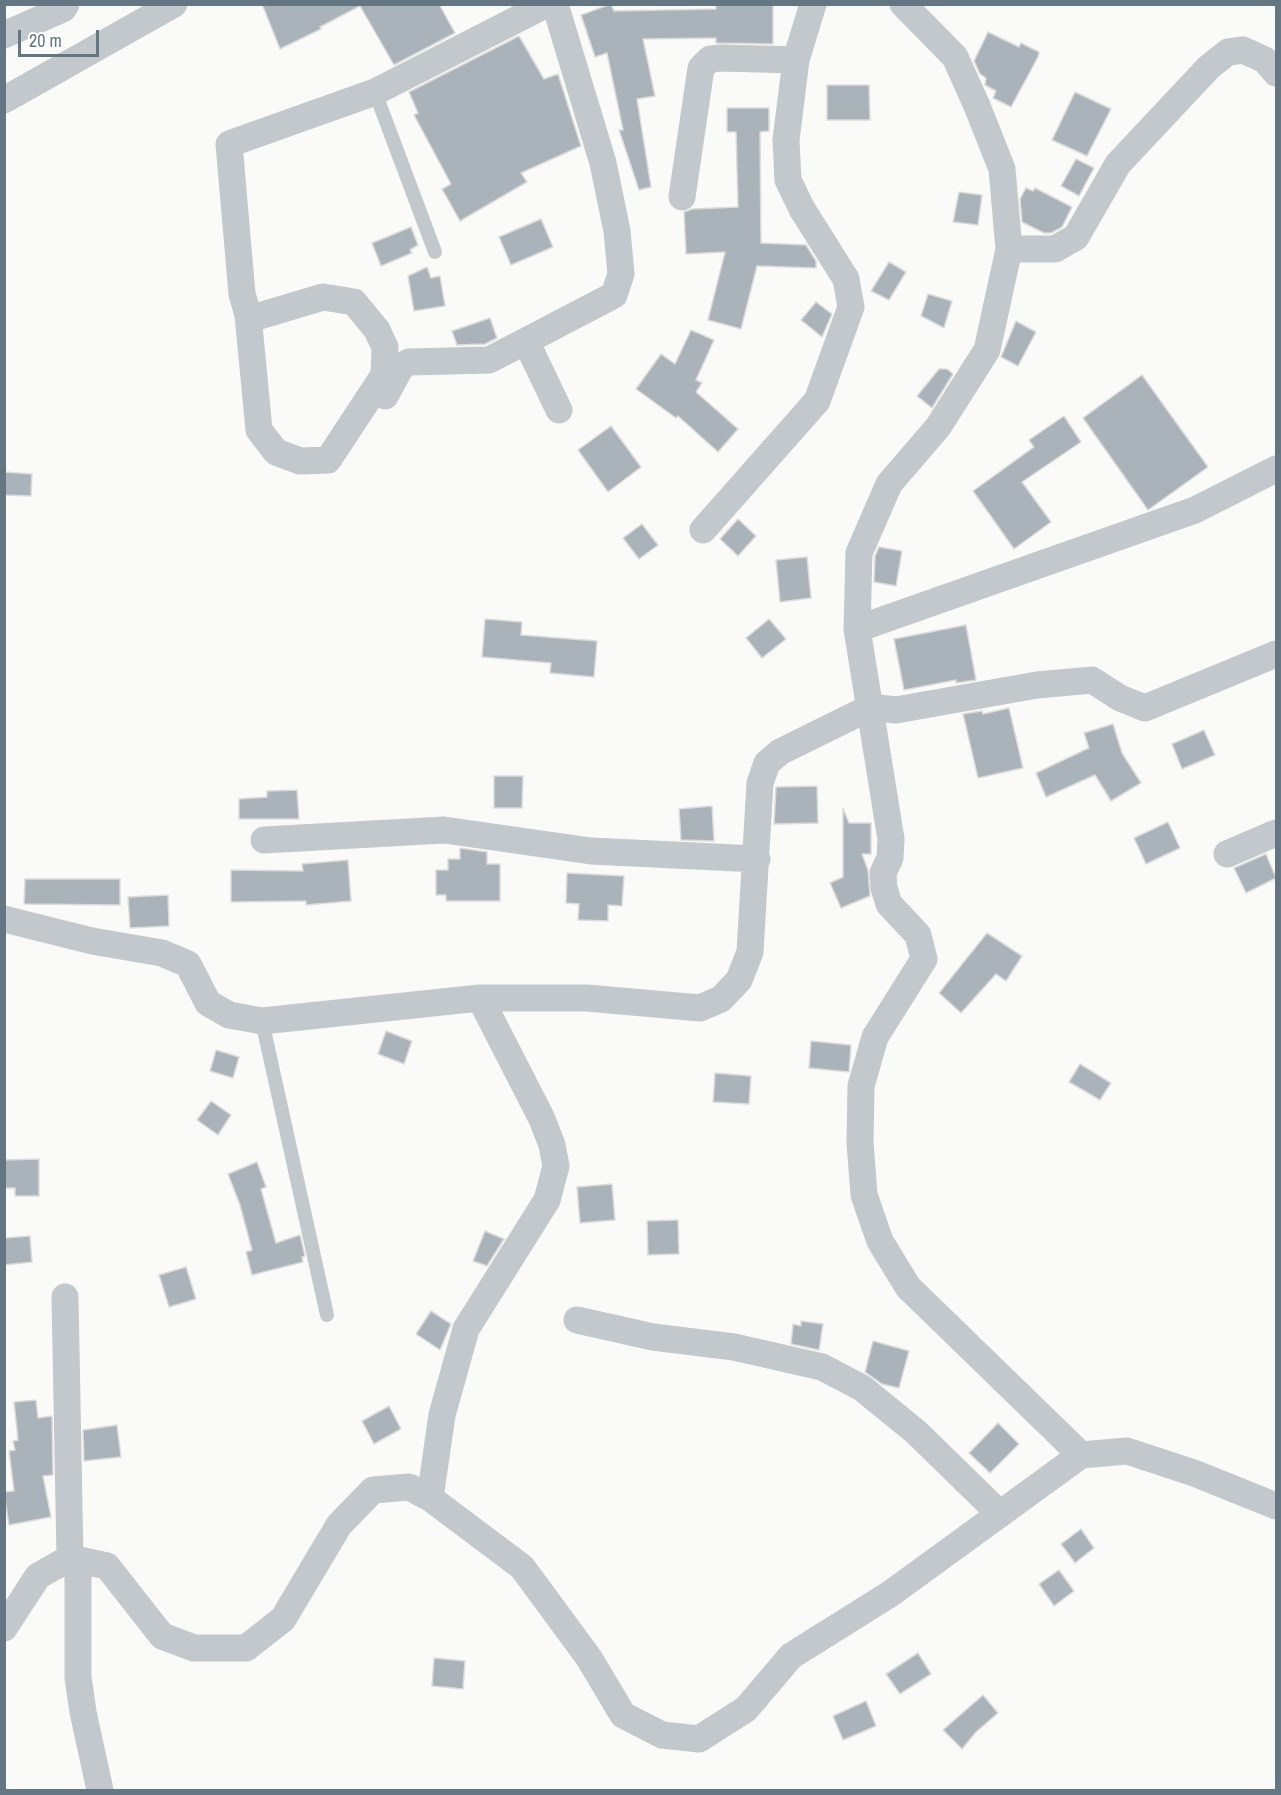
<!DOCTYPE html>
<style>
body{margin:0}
#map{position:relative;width:1281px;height:1795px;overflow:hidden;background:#fafaf8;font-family:"Archivo Narrow",sans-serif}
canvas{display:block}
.frame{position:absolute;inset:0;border:6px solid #657683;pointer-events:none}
.scale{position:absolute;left:18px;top:30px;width:81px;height:27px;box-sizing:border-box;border:3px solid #657683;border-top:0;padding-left:8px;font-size:18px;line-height:21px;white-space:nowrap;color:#657683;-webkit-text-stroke:4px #fff;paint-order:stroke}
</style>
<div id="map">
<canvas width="1281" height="1795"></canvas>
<div class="frame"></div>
<div class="scale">20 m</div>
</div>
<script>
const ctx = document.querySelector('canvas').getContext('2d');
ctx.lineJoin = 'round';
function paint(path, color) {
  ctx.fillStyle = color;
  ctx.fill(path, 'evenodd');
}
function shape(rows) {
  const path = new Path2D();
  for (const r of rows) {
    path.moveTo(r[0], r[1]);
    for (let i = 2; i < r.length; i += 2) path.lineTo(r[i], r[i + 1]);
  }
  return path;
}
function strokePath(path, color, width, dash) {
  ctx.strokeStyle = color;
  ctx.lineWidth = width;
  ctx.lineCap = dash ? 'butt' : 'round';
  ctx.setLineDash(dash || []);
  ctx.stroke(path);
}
const building = shape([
 [262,4,439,4,455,33,394,65,360,6,320,27,321,29,280,49,262,4],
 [611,4,614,11,716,9,716,4,773,4,773,44,716,43,716,38,643,39,655,96,637,99,651,187,639,190,619,130,623,130,607,53,595,57,581,15,611,4],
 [988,32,1019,47,1021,43,1039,52,1038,57,1011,107,993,98,996,91,985,85,986,78,980,74,974,61,988,32],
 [519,36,544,79,558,74,581,146,521,173,527,182,460,221,442,189,451,184,414,115,418,113,409,92,519,36],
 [827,85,869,85,870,120,827,120,827,85],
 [1075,92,1111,109,1087,156,1052,140,1075,92],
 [727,108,769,108,769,131,760,132,761,243,806,245,816,261,816,268,757,266,741,329,708,320,725,252,686,254,684,212,692,209,738,207,736,132,727,132,727,108],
 [1076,159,1094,168,1079,196,1061,186,1076,159],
 [1026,188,1033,191,1035,188,1072,207,1062,227,1051,233,1044,233,1022,222,1020,199,1026,188],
 [959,192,982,195,978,225,953,222,959,192],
 [541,219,553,247,511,265,499,237,541,219],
 [411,227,418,245,410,250,412,253,381,266,372,243,411,227],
 [889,262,906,272,889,300,871,291,889,262],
 [427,267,431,278,440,276,445,306,414,311,408,276,427,267],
 [928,294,952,301,944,328,921,316,928,294],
 [816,302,832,314,822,337,801,320,816,302],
 [490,318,497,338,485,344,457,345,452,331,490,318],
 [1016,321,1036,332,1018,366,1001,357,1016,321],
 [691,330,714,340,696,380,702,383,696,392,738,429,718,452,678,416,676,418,636,389,661,354,675,364,691,330],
 [939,369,947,369,953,374,932,408,917,396,939,369],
 [1142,375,1208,467,1148,510,1083,418,1142,375],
 [1064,416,1081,442,1022,482,1051,522,1014,549,973,491,1034,447,1029,440,1064,416],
 [611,426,641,467,608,492,578,450,611,426],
 [4,472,32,474,31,496,4,495,4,472],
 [738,519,756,536,738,556,720,539,738,519],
 [642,524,658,545,639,559,623,538,642,524],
 [879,547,902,551,896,586,874,582,875,556,879,547],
 [807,557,811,598,780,602,776,560,807,557],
 [485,619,522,622,521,635,597,641,594,677,550,673,551,663,482,657,485,619],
 [769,619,786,639,762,658,746,638,769,619],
 [966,625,976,680,956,683,956,680,904,690,894,639,966,625],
 [1009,708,1023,768,978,778,963,714,982,711,983,714,1009,708],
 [1113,724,1122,753,1141,783,1111,801,1095,775,1046,797,1036,773,1089,748,1084,733,1113,724],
 [1204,730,1215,755,1182,769,1172,744,1204,730],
 [494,776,523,776,522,808,494,808,494,776],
 [817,786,818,823,774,824,776,787,817,786],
 [297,790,299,819,239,819,239,799,267,797,267,791,297,790],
 [712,806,714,841,681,840,679,809,712,806],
 [843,808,849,823,871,823,871,854,862,854,868,870,870,896,841,908,830,883,843,877,843,808],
 [1168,822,1180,848,1146,864,1134,838,1168,822],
 [460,848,487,852,487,864,500,864,500,901,446,901,446,895,436,895,436,870,448,870,448,859,460,859,460,848],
 [1266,854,1276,878,1246,893,1234,868,1266,854],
 [348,860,351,901,306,905,306,901,231,902,231,870,303,871,302,864,348,860],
 [567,873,624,876,622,906,608,905,608,921,578,920,579,904,566,903,567,873],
 [25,879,120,879,120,905,24,904,25,879],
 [168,895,169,926,130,928,128,897,168,895],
 [987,933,1022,956,1006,981,996,974,961,1013,939,993,987,933],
 [386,1031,412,1041,404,1064,378,1054,386,1031],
 [811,1041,851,1045,849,1072,809,1068,811,1041],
 [216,1050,239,1057,233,1078,210,1071,216,1050],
 [1080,1064,1111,1083,1100,1100,1069,1082,1080,1064],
 [715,1073,751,1076,749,1104,713,1102,715,1073],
 [211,1101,231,1115,218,1135,197,1120,211,1101],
 [39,1159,39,1196,15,1196,15,1188,5,1188,4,1160,39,1159],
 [257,1162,266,1187,261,1189,276,1243,300,1235,305,1256,302,1257,303,1262,252,1275,246,1252,252,1250,240,1205,228,1174,257,1162],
 [612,1184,615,1220,580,1223,577,1187,612,1184],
 [678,1220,679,1254,648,1255,647,1221,678,1220],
 [485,1231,504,1239,487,1266,473,1261,485,1231],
 [30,1236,32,1262,4,1265,4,1238,30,1236],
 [186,1267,196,1299,169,1307,159,1275,186,1267],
 [431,1311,451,1324,440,1350,416,1334,431,1311],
 [801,1321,823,1324,819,1350,791,1344,793,1324,801,1326,801,1321],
 [873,1341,909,1351,899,1388,882,1384,865,1372,873,1341],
 [36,1400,38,1418,52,1416,53,1475,43,1476,51,1517,9,1525,4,1492,14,1491,9,1451,15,1450,13,1441,18,1440,14,1402,36,1400],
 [389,1406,401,1429,374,1444,362,1421,389,1406],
 [998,1423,1019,1444,990,1473,969,1453,998,1423],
 [117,1425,121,1457,84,1461,83,1430,117,1425],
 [1081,1529,1094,1548,1075,1563,1061,1544,1081,1529],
 [1059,1570,1074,1591,1054,1606,1039,1584,1059,1570],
 [918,1653,931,1674,900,1694,886,1674,918,1653],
 [434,1658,465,1661,463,1689,432,1686,434,1658],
 [983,1695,998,1713,976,1732,962,1749,943,1730,983,1695],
 [866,1701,876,1726,843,1740,833,1716,866,1701]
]);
paint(building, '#aab3b9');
strokePath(building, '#dcdcda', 1.5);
strokePath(shape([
 [375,92,435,252],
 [262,1021,327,1315]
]), '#c3c8cc', 14);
strokePath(shape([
 [555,4,603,163,617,231,621,274,614,295,526,341,559,410],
 [903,4,955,57,977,106,1002,169,1009,249,987,350,938,427,889,484,859,553,857,629,891,839,890,858,883,873,884,888,889,904,918,935,924,959,875,1037,861,1086,860,1142,864,1195,880,1241,908,1287,1081,1455],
 [4,35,63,9,66,4],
 [4,100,174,4],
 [682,197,701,68,710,59,721,58,796,60],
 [1009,249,1055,249,1076,237,1118,164,1209,67,1228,52,1243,50,1265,60,1276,73],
 [248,315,259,430,276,452,300,461,328,460,384,375,385,347,377,330,354,302,323,297,256,317,248,315,242,294,229,144,375,92,547,4],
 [385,396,401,367,409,362,489,360,526,341],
 [703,530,817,401,851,307,846,279,802,209,788,180,786,140,796,60,813,4],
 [857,629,1195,510,1276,469],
 [264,840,444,830,591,851,757,859],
 [1227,854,1276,833],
 [4,919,92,941,162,953,188,964,208,1003,229,1015,262,1021,480,998,587,998,700,1008,721,999,739,980,750,952,760,783,767,763,780,752,871,707,896,710,1037,685,1092,680,1120,698,1145,708,1276,654],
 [65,1297,70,1558],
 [577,1320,653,1337,734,1347,822,1367,862,1388,916,1432,1000,1514],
 [430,1498,442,1415,466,1329,547,1200,556,1166,552,1145,542,1119,480,998],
 [78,1560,78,1677,83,1712,100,1790],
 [4,1628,38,1576,70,1558,107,1566,162,1636,194,1648,246,1648,283,1619,339,1525,373,1490,409,1487,430,1498,522,1567,589,1658,623,1715,662,1735,699,1739,746,1709,791,1656,890,1594,1081,1455,1127,1451,1194,1473,1276,1506]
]), '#c3c8cc', 27);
</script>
